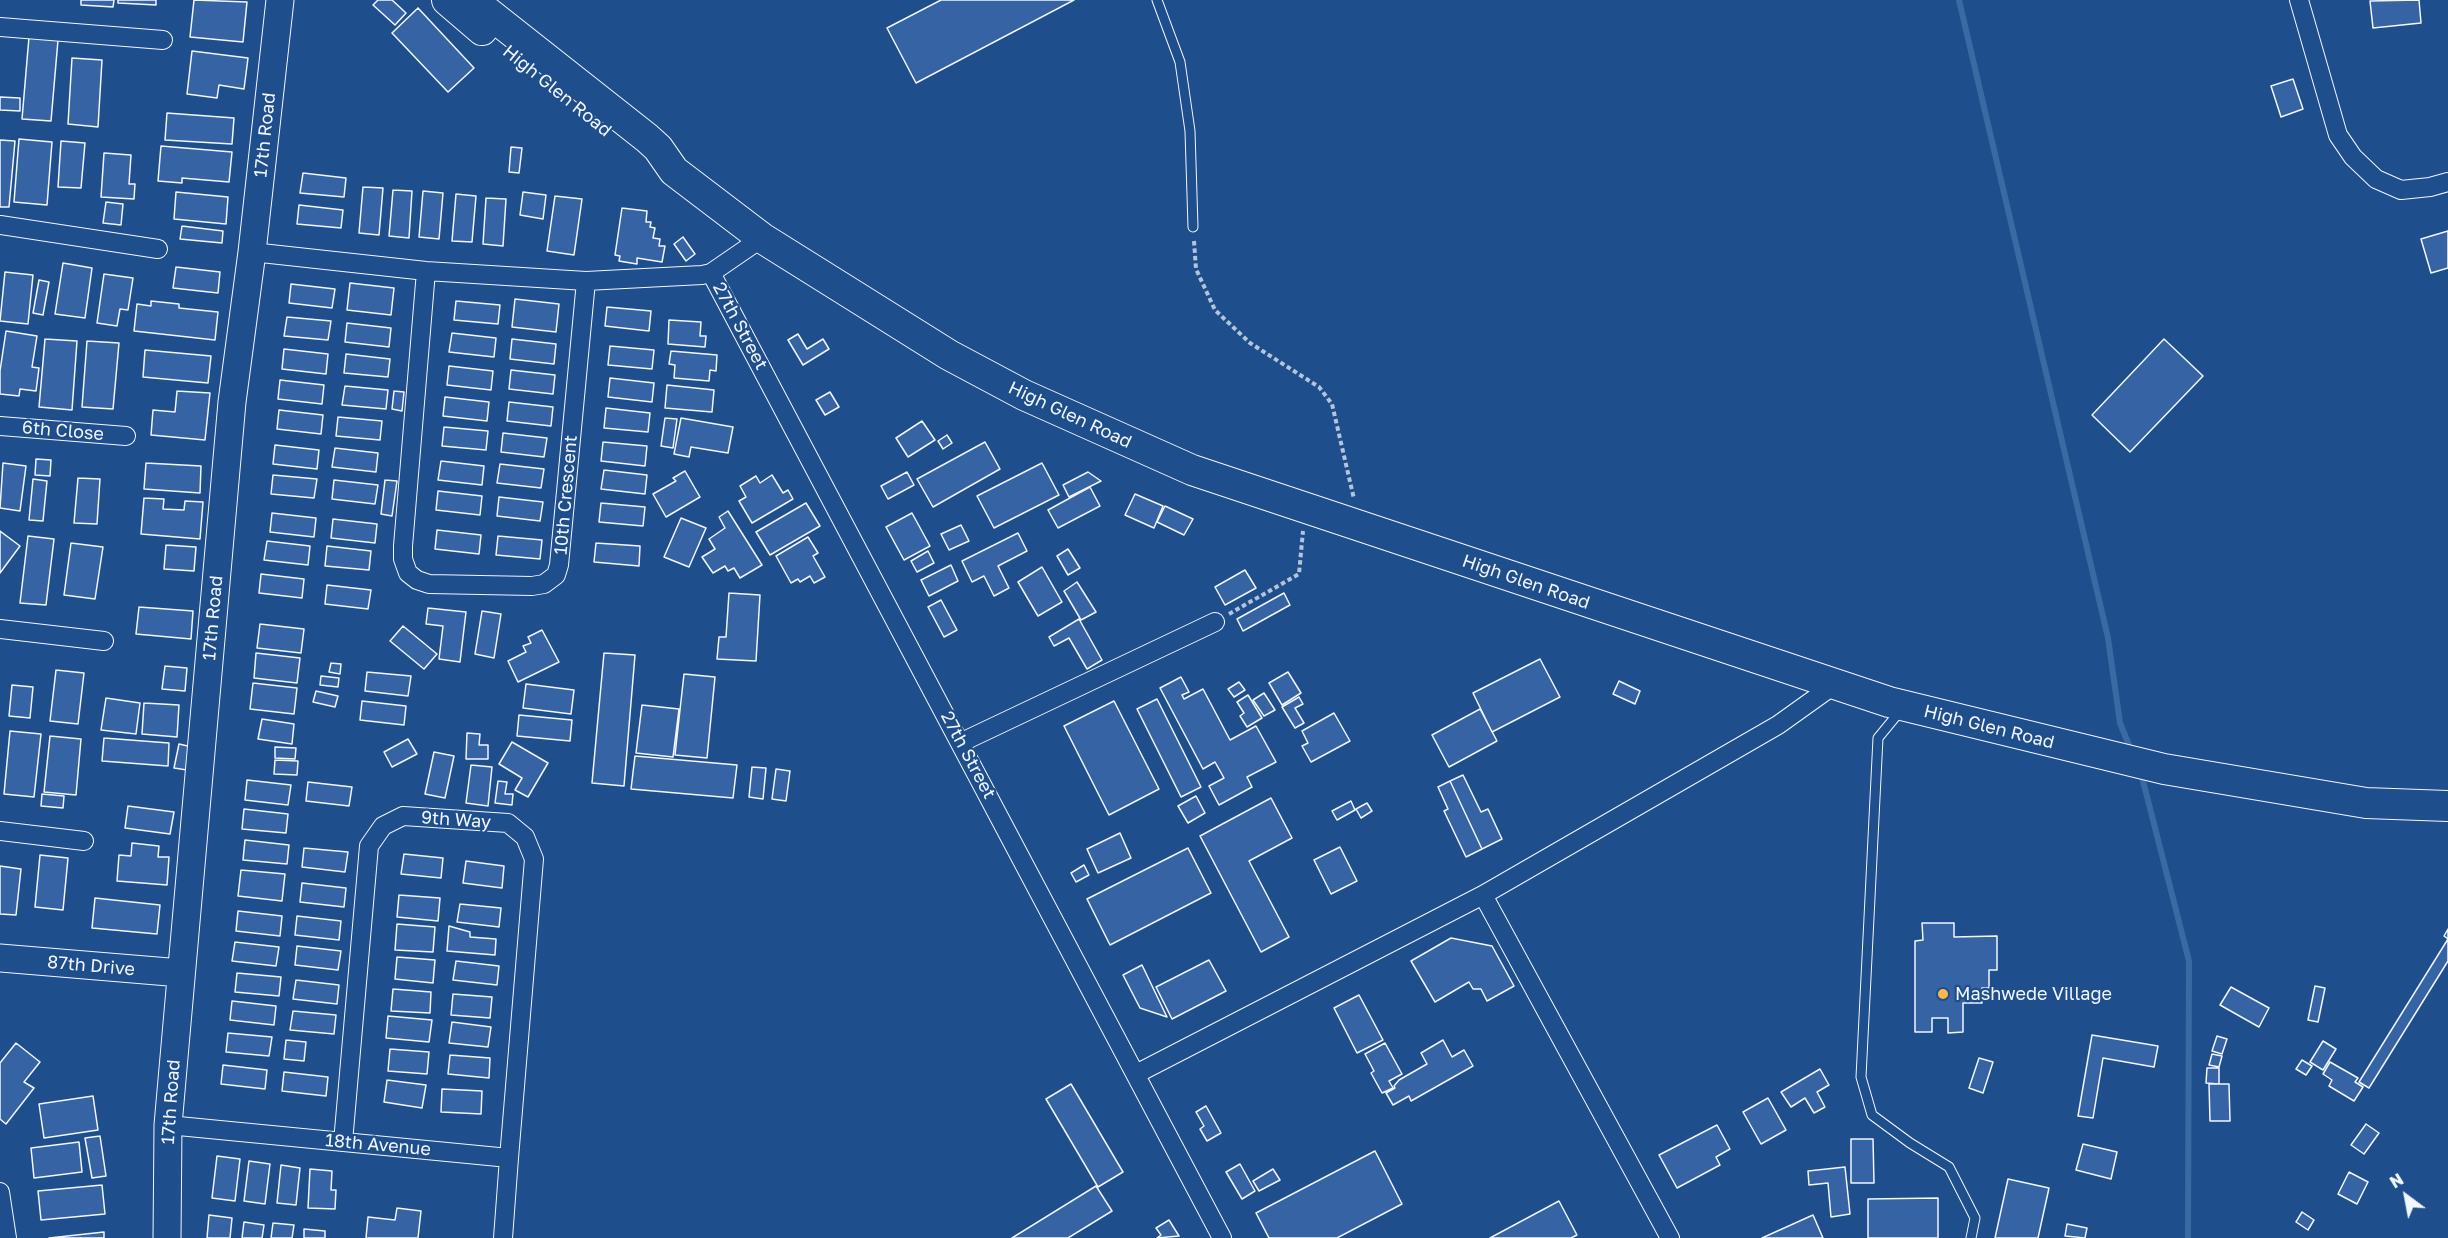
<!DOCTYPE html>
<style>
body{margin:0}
#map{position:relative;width:2448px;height:1238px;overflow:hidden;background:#1f4e8c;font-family:"Golos Text",sans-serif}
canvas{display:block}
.north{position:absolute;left:2376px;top:1166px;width:60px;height:60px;-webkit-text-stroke:4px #1f4e8c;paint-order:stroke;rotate:328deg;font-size:16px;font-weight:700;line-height:24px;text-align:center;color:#f2f6ff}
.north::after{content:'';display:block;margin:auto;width:21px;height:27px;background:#f2f6ff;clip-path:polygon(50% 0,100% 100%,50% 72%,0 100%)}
</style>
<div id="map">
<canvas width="2448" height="1238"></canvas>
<div class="north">N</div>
</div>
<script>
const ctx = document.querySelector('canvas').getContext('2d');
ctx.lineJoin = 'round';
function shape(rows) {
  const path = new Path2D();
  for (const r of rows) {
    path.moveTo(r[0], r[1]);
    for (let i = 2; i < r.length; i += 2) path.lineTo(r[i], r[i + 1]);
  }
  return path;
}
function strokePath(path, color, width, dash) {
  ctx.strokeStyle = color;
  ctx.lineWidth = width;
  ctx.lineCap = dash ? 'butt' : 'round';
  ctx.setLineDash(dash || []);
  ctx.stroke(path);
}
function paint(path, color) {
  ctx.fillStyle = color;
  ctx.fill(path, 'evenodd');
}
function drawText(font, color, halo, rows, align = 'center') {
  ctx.font = font + ' "Golos Text",sans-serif';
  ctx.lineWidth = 4.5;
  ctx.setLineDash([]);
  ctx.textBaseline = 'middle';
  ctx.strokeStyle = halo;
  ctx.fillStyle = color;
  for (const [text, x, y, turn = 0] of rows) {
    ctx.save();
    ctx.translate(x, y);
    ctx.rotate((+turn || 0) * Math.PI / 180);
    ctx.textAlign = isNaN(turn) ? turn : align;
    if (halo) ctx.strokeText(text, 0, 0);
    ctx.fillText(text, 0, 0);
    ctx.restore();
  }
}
strokePath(shape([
 [1959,0,2108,638,2120,723,2131,750],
 [2141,773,2189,961,2188,1238]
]), '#3b69a3', 6);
const building = shape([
 [81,0,114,0,113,7,81,5,81,0],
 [118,0,156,0,156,5,118,3,118,0],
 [194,0,247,2,243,42,190,37,194,0],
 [378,0,392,0,406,13,395,25,373,5,378,0],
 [941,0,1074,0,916,83,887,28,941,0],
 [2419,0,2421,23,2373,28,2370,1,2419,0],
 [418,8,474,68,448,92,392,33,418,8],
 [29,37,58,40,51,121,22,119,29,37],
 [192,51,248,58,244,89,219,85,217,98,187,94,192,51],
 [72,58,102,60,98,127,68,124,72,58],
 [2293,79,2303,109,2281,117,2271,86,2293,79],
 [0,97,20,98,20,111,0,110,0,97],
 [167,113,234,118,232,144,165,140,167,113],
 [19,139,52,142,47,205,14,202,19,139],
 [0,140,15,141,9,207,0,207,0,140],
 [61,141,85,143,81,188,58,187,61,141],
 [161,146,232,152,229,182,182,178,182,183,158,181,161,146],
 [511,147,522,148,519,173,509,172,511,147],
 [104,153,131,155,129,184,135,184,134,199,101,197,104,153],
 [303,173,346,178,344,197,300,193,303,173],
 [363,187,383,188,379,235,359,233,363,187],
 [393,190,412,191,409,238,389,236,393,190],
 [423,191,443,193,439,239,419,237,423,191],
 [176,192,228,197,226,224,174,219,176,192],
 [523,192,546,195,543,219,520,215,523,192],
 [456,194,476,196,472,242,452,241,456,194],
 [555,196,582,199,574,255,547,251,555,196],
 [486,198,506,199,503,246,483,244,486,198],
 [106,202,123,204,121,225,103,223,106,202],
 [299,205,343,210,341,228,297,224,299,205],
 [622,208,647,211,646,222,651,222,650,227,655,228,653,238,660,239,659,246,665,246,662,262,637,258,637,264,619,261,620,256,615,255,622,208],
 [182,226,223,231,222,243,180,239,182,226],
 [2448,231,2448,268,2431,273,2421,239,2448,231],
 [683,237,695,254,686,261,674,244,683,237],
 [63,263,92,268,85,318,55,314,63,263],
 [176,267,220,272,218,293,173,288,176,267],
 [5,272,33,275,28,324,0,321,5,272],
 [104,274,133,278,128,310,120,309,117,326,97,323,104,274],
 [39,280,49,282,43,315,33,313,39,280],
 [350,283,394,288,391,315,347,310,350,283],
 [291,284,335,289,332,308,289,303,291,284],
 [515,299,559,304,556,332,512,327,515,299],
 [151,301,179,304,179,308,218,312,215,340,134,331,137,304,151,306,151,301],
 [456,301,500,305,498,324,454,320,456,301],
 [607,307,651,311,649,331,605,326,607,307],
 [287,317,331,321,328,340,284,336,287,317],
 [669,320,701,322,700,336,706,336,705,347,668,344,669,320],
 [347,323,391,328,389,347,345,342,347,323],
 [6,331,37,336,32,367,39,368,36,391,20,389,19,396,0,394,0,371,6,331],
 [452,333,496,338,494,357,449,352,452,333],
 [798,334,807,349,823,339,829,349,803,365,788,340,798,334],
 [45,339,77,341,72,410,39,407,45,339],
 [512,339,556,344,554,364,510,359,512,339],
 [2164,339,2203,376,2130,452,2092,415,2164,339],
 [87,341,119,343,113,409,82,407,87,341],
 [610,346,654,350,652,369,608,365,610,346],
 [284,349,328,354,326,374,282,369,284,349],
 [145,350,211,356,208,383,143,377,145,350],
 [671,351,717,355,716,371,710,370,709,381,674,378,675,365,669,364,671,351],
 [346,354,390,359,388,377,344,373,346,354],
 [449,366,493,371,491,390,447,385,449,366],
 [511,370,555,375,553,394,509,389,511,370],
 [610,378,654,383,652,402,608,397,610,378],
 [280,380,324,385,322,404,278,399,280,380],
 [667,385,714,390,712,412,665,408,667,385],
 [345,386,388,390,386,409,342,405,345,386],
 [177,391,210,393,205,440,151,435,153,410,175,412,177,391],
 [394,391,404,392,402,411,392,409,394,391],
 [830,392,839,407,825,415,816,400,830,392],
 [445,397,489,402,487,421,443,416,445,397],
 [509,402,553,407,551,426,507,421,509,402],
 [606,408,650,413,648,432,604,428,606,408],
 [279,410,323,415,321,434,277,429,279,410],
 [338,417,382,421,380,440,336,436,338,417],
 [665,418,677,419,673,448,661,446,665,418],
 [681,418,733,427,728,453,691,447,689,457,674,454,681,418],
 [922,421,935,440,908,457,896,438,922,421],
 [444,427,488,431,486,450,442,446,444,427],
 [503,433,547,438,544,457,501,452,503,433],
 [947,435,952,443,943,449,938,441,947,435],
 [603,442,647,446,645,466,601,461,603,442],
 [985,442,1000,469,933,507,917,479,985,442],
 [275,445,319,450,317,469,273,464,275,445],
 [335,448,378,453,376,472,332,467,335,448],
 [36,459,51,460,50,476,35,475,36,459],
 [441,461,484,466,482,485,438,480,441,461],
 [3,463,26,466,20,511,0,508,3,463],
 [146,463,201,466,200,493,144,489,146,463],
 [1042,463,1059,495,994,528,977,496,1042,463],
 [500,464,544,469,541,488,497,483,500,464],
 [604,470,647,475,645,494,601,489,604,470],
 [685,471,700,497,666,517,653,494,676,481,673,478,685,471],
 [907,472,914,485,888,499,881,486,907,472],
 [1088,472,1101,481,1069,497,1063,485,1088,472],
 [273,475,317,479,314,498,271,494,273,475],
 [772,475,783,493,788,490,793,499,752,523,739,501,746,497,740,486,756,476,760,483,772,475],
 [78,478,100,479,97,524,74,523,78,478],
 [33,479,47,481,43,521,29,520,33,479],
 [334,480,378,485,375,504,332,499,334,480],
 [385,480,397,481,392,516,381,514,385,480],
 [1090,487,1100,506,1058,528,1048,510,1090,487],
 [438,491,482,496,480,515,436,510,438,491],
 [1135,494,1163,506,1154,528,1125,515,1135,494],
 [499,497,543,502,540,521,497,516,499,497],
 [144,498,164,499,163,509,184,510,185,501,203,502,200,539,141,534,144,498],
 [601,503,645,507,643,526,599,522,601,503],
 [806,503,820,526,770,555,756,532,806,503],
 [1165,506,1193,519,1184,535,1157,522,1165,506],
 [728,511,762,565,740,578,734,568,728,571,725,566,713,573,702,557,715,549,709,539,725,528,719,517,728,511],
 [272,513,316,518,314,537,270,532,272,513],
 [912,513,930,546,904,560,886,527,912,513],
 [681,518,706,528,689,567,664,557,681,518],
 [333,519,377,524,375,543,331,538,333,519],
 [961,525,969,541,949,550,941,534,961,525],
 [437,530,481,535,479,554,435,549,437,530],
 [0,531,20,546,0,573,0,531],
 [1018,533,1027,551,998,566,1009,588,994,596,984,576,972,582,962,561,1018,533],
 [28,536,54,539,46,605,20,603,28,536],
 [498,536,542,540,540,559,496,555,498,536],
 [808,537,818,553,813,556,825,577,814,583,810,576,800,582,798,579,791,583,776,556,808,537],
 [267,541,310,546,308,565,264,560,267,541],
 [71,543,103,547,95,599,64,595,71,543],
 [596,543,640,546,639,566,594,562,596,543],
 [166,545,196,547,194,571,164,569,166,545],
 [327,546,371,551,369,570,325,566,327,546],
 [1068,549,1080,568,1068,575,1057,556,1068,549],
 [928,551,934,563,917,572,911,561,928,551],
 [951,565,958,581,929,596,921,580,951,565],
 [1042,567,1062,602,1038,616,1018,582,1042,567],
 [1245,570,1256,588,1225,605,1215,587,1245,570],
 [261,574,304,579,302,598,259,593,261,574],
 [1077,582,1096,612,1081,620,1064,591,1077,582],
 [327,585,371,590,368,609,325,604,327,585],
 [729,593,760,595,756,661,717,659,719,637,726,637,729,593],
 [1284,593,1290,605,1243,631,1237,619,1284,593],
 [941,600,957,630,944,637,928,607,941,600],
 [139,607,193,611,191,639,136,634,139,607],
 [428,608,466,612,460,662,439,659,443,626,426,624,428,608],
 [482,611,501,614,494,658,475,654,482,611],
 [1079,619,1102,660,1087,669,1069,638,1054,646,1049,637,1079,619],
 [260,624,304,629,301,653,257,648,260,624],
 [403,626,437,654,424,669,390,641,403,626],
 [542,630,559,662,518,682,508,661,526,652,523,646,531,643,528,637,542,630],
 [256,653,300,658,297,683,254,678,256,653],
 [604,653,635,655,624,786,592,783,604,653],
 [1540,659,1560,697,1492,732,1473,693,1540,659],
 [331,663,341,664,340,674,329,672,331,663],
 [165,666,187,668,185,691,162,689,165,666],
 [56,670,84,673,78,724,50,721,56,670],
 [367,672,411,676,408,696,365,691,367,672],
 [1288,672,1301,693,1282,705,1269,683,1288,672],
 [684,674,715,677,707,758,675,755,684,674],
 [321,676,339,678,338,687,320,685,321,676],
 [1181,677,1189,692,1182,695,1184,699,1203,689,1230,740,1256,726,1276,762,1247,777,1252,787,1219,805,1209,786,1224,778,1215,762,1203,769,1160,688,1181,677],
 [1619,681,1640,691,1635,704,1613,694,1619,681],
 [1239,682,1245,690,1234,697,1228,689,1239,682],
 [253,683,297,688,294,714,250,709,253,683],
 [526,684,574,690,571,714,523,708,526,684],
 [12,685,33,687,30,718,9,716,12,685],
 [316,691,338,696,335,707,313,702,316,691],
 [1264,693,1275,710,1264,716,1253,700,1264,693],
 [1248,695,1262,718,1247,727,1240,716,1244,713,1237,702,1248,695],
 [1299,697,1303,704,1295,708,1304,723,1295,728,1282,707,1299,697],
 [106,698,140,703,136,734,101,730,106,698],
 [1157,699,1201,787,1181,797,1137,709,1157,699],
 [362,701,406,706,404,725,360,720,362,701],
 [1114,701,1159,789,1109,815,1064,726,1114,701],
 [144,703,179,705,177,737,142,734,144,703],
 [642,705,679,709,673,757,636,753,642,705],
 [1480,709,1497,741,1449,767,1432,735,1480,709],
 [1334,713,1350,741,1311,762,1302,746,1308,743,1302,731,1334,713],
 [519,715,572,720,570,741,517,736,519,715],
 [262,719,294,724,292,744,258,739,262,719],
 [10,731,41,734,34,797,4,794,10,731],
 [467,733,480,734,479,745,488,745,488,759,466,759,467,733],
 [50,736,81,739,76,795,44,792,50,736],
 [104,738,169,743,168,766,102,761,104,738],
 [408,739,417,754,392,767,384,752,408,739],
 [512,742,548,763,528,797,515,790,522,778,499,764,512,742],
 [179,744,192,747,187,770,174,768,179,744],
 [275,747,296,748,295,759,275,758,275,747],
 [434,752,454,756,445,798,425,794,434,752],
 [635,756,737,765,733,798,631,789,635,756],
 [275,760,298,761,297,775,274,774,275,760],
 [471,765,492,767,488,806,466,803,471,765],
 [752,767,766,768,763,799,749,797,752,767],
 [776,769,790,771,786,801,772,799,776,769],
 [1463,775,1481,812,1488,809,1502,839,1482,849,1450,781,1463,775],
 [247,780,291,785,288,805,245,800,247,780],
 [498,781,507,782,505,794,513,794,512,805,495,803,498,781],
 [1450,781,1482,849,1466,857,1444,811,1448,809,1438,787,1450,781],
 [308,782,352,787,349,806,306,801,308,782],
 [42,794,64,796,63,808,41,806,42,794],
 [1196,796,1205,813,1188,823,1178,806,1196,796],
 [1271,798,1292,838,1249,861,1289,937,1261,952,1200,836,1271,798],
 [1351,801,1355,810,1337,820,1332,811,1351,801],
 [1367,803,1372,811,1361,818,1356,809,1367,803],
 [128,806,174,812,170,834,125,828,128,806],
 [244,809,288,814,286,833,242,829,244,809],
 [1120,833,1131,858,1098,873,1087,849,1120,833],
 [245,840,289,845,287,864,243,860,245,840],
 [132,843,159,846,158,857,169,857,167,885,117,881,119,855,131,856,132,843],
 [1340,847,1357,881,1331,894,1314,860,1340,847],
 [304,848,348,852,345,872,302,867,304,848],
 [1188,848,1211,893,1110,945,1087,899,1188,848],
 [404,854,443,858,441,878,401,874,404,854],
 [40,855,68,858,63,910,35,907,40,855],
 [466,861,504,866,502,888,463,883,466,861],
 [1084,865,1089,875,1076,882,1071,873,1084,865],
 [0,866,21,869,16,915,0,914,0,866],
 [241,870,285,874,282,901,238,896,241,870],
 [302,883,346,888,344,907,300,902,302,883],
 [399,895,440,898,438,921,397,917,399,895],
 [95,898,160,905,157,934,92,928,95,898],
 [460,904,501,908,499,927,457,922,460,904],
 [238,911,282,916,280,936,236,931,238,911],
 [297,916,341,921,339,940,295,935,297,916],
 [1922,923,1954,923,1954,937,1997,936,1997,970,1989,970,1989,988,1982,988,1982,1003,1963,1003,1963,1032,1948,1033,1948,1018,1932,1018,1932,1032,1915,1032,1915,941,1923,940,1922,923],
 [397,924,435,927,433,952,395,950,397,924],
 [449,926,470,932,470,937,496,939,495,955,447,951,449,926],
 [2448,929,2448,961,2369,1088,2359,1082,2448,939,2444,936,2448,929],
 [1451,938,1492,946,1514,986,1487,1001,1481,989,1473,989,1469,982,1435,1002,1411,961,1451,938],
 [235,942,279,947,276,966,232,961,235,942],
 [297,946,341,951,338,970,295,965,297,946],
 [397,957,435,960,433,983,395,979,397,957],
 [1209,960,1226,991,1172,1019,1156,987,1209,960],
 [456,961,499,966,497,985,453,980,456,961],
 [1142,965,1167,1017,1140,1008,1123,975,1142,965],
 [237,973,281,977,279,996,235,992,237,973],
 [296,980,339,985,337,1004,293,999,296,980],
 [2315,986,2325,988,2318,1022,2308,1020,2315,986],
 [2231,987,2269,1008,2259,1027,2220,1005,2231,987],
 [393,989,431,992,430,1013,391,1011,393,989],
 [453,994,492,997,490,1018,451,1015,453,994],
 [1359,995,1383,1040,1357,1053,1334,1008,1359,995],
 [232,1001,276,1006,274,1025,230,1020,232,1001],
 [293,1011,336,1015,334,1034,290,1030,293,1011],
 [388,1016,432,1020,429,1042,386,1038,388,1016],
 [452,1022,491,1027,488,1047,449,1043,452,1022],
 [228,1033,272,1037,269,1056,226,1052,228,1033],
 [2092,1035,2158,1046,2154,1067,2103,1058,2093,1118,2078,1116,2092,1035],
 [2217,1036,2227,1039,2222,1054,2212,1051,2217,1036],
 [286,1040,306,1042,304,1061,284,1059,286,1040],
 [1443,1040,1452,1057,1464,1050,1473,1066,1411,1101,1409,1096,1393,1105,1386,1093,1395,1088,1394,1086,1399,1080,1427,1064,1421,1053,1443,1040],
 [2323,1041,2336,1049,2323,1070,2310,1062,2323,1041],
 [16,1043,40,1062,24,1082,34,1088,6,1124,0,1119,0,1063,16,1043],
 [1385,1043,1402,1074,1389,1081,1393,1088,1382,1093,1371,1073,1374,1071,1365,1054,1385,1043],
 [390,1049,429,1052,427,1074,388,1071,390,1049],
 [2212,1054,2222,1056,2219,1067,2209,1065,2212,1054],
 [450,1055,490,1058,489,1078,448,1074,450,1055],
 [1979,1058,1993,1062,1983,1093,1969,1088,1979,1058],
 [2302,1060,2312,1066,2306,1075,2296,1069,2302,1060],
 [2330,1062,2358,1078,2355,1082,2363,1087,2354,1101,2329,1086,2332,1080,2323,1074,2330,1062],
 [223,1065,267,1070,265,1089,221,1084,223,1065],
 [2207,1068,2219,1068,2219,1084,2206,1083,2207,1068],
 [1820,1069,1829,1085,1817,1092,1825,1107,1814,1113,1805,1098,1791,1107,1781,1092,1820,1069],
 [284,1072,328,1077,326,1096,282,1091,284,1072],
 [387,1080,426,1085,422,1108,384,1102,387,1080],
 [1071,1084,1123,1172,1098,1187,1046,1099,1071,1084],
 [2209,1084,2229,1084,2230,1121,2210,1121,2209,1084],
 [442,1089,482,1091,481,1114,441,1112,442,1089],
 [93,1096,98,1130,44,1138,39,1104,93,1096],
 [1768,1098,1786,1130,1761,1144,1743,1112,1768,1098],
 [1206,1106,1221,1133,1207,1141,1200,1129,1204,1126,1196,1112,1206,1106],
 [2366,1124,2379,1133,2364,1154,2351,1145,2366,1124],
 [1717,1125,1730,1149,1716,1157,1720,1165,1677,1188,1659,1155,1717,1125],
 [100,1136,106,1176,92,1178,85,1138,100,1136],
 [1851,1139,1873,1139,1874,1183,1851,1183,1851,1139],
 [79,1142,82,1172,34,1178,31,1148,79,1142],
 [2083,1144,2117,1152,2111,1179,2076,1170,2083,1144],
 [1375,1151,1402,1204,1337,1238,1269,1238,1256,1213,1375,1151],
 [217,1156,240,1159,235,1201,212,1198,217,1156],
 [249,1161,270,1164,265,1204,244,1201,249,1161],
 [1240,1164,1255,1191,1242,1199,1226,1172,1240,1164],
 [281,1165,300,1168,296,1205,277,1203,281,1165],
 [1845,1167,1850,1214,1831,1217,1828,1183,1809,1185,1808,1171,1845,1167],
 [310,1169,332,1171,331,1190,336,1190,335,1209,308,1208,310,1169],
 [1273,1169,1280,1180,1259,1191,1253,1181,1273,1169],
 [2349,1172,2368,1182,2357,1204,2338,1194,2349,1172],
 [2008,1179,2049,1188,2038,1238,1995,1238,2008,1179],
 [102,1185,105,1214,41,1220,38,1191,102,1185],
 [1096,1186,1112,1211,1068,1238,1012,1238,1096,1186],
 [1938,1198,1938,1238,1868,1238,1868,1199,1938,1198],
 [1559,1201,1577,1235,1571,1238,1490,1238,1559,1201],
 [397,1208,421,1211,418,1238,366,1238,368,1217,395,1220,397,1208],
 [2302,1212,2314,1220,2308,1230,2296,1222,2302,1212],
 [209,1215,232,1218,230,1238,207,1238,209,1215],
 [1813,1215,1823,1238,1762,1238,1813,1215],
 [1169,1220,1179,1236,1157,1238,1161,1235,1156,1228,1169,1220],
 [244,1222,264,1225,262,1238,242,1238,244,1222],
 [273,1223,294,1225,292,1238,271,1238,273,1223],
 [2067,1224,2087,1228,2085,1238,2065,1236,2067,1224],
 [304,1229,325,1231,325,1238,304,1238,304,1229],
 [104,1232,104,1238,49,1238,104,1232]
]);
paint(building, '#3563a3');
strokePath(building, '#f2f6ff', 1.5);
const lane = shape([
 [1157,0,1180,62,1190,131,1193,227],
 [1901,710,1878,738,1861,1077,1872,1115,1910,1143,1949,1167,1975,1218,1971,1238]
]);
const street = shape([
 [2299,0,2338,135,2353,157,2376,179,2401,190,2430,187,2448,182],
 [0,27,163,40],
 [0,225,158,249],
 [252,252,426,271,586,281,702,275,711,273,762,238],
 [426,271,403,546,403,559,408,573,417,580,429,584,532,586,544,584,556,575,559,565,586,281],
 [711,273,1222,1238],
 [0,426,126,436],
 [0,629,104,641],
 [962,742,1215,622],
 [0,831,84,841],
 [1483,895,1670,1238],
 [1136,1074,1483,895,1778,725,1834,685],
 [168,1125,509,1158,503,1238],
 [343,1142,369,846,383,826,403,816,508,823,525,837,534,859,509,1158],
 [0,1192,7,1238]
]);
const secondary = shape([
 [0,958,181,973],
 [167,1238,168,1125,232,402,252,252,280,0]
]);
const primary = shape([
 [447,0,482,30],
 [472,0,647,138,658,148,674,171,762,238,949,355,1024,395,1192,470,1889,702,2164,769,2366,803,2448,806]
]);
strokePath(lane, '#f2f6ff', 11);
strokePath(street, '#f2f6ff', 20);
strokePath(secondary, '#f2f6ff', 29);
strokePath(primary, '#f2f6ff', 32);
strokePath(shape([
 [1194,241,1196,269,1215,310,1250,343,1319,387,1332,404,1354,499],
 [1229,614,1299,574,1303,531]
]), '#b3c4dc', 4, [4.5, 3]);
strokePath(lane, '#1f4e8c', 9);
strokePath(street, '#1f4e8c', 18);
strokePath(secondary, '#1f4e8c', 27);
strokePath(primary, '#1f4e8c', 30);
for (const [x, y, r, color] of [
 [1943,994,6,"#ffb74d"]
]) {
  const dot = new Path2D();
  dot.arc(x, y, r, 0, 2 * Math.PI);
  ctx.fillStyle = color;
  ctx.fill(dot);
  strokePath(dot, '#1f4e8c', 2);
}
drawText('18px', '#f2f6ff', '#1f4e8c', [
 ["High Glen Road",557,91,39],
 ["17th Road",265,135,-84],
 ["27th Street",740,326,62],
 ["High Glen Road",1070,415,25],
 ["6th Close",63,431,5],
 ["10th Crescent",566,495,-85],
 ["High Glen Road",1526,582,19],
 ["17th Road",213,618,-85],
 ["High Glen Road",1989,727,14],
 ["27th Street",968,755,62],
 ["9th Way",456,820,4],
 ["87th Drive",91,966,5],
 ["17th Road",171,1102,-86],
 ["18th Avenue",378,1145,5]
]);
drawText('18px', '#f2f6ff', '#1f4e8c', [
 ["Mashwede Village",1955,994]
], 'left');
</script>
